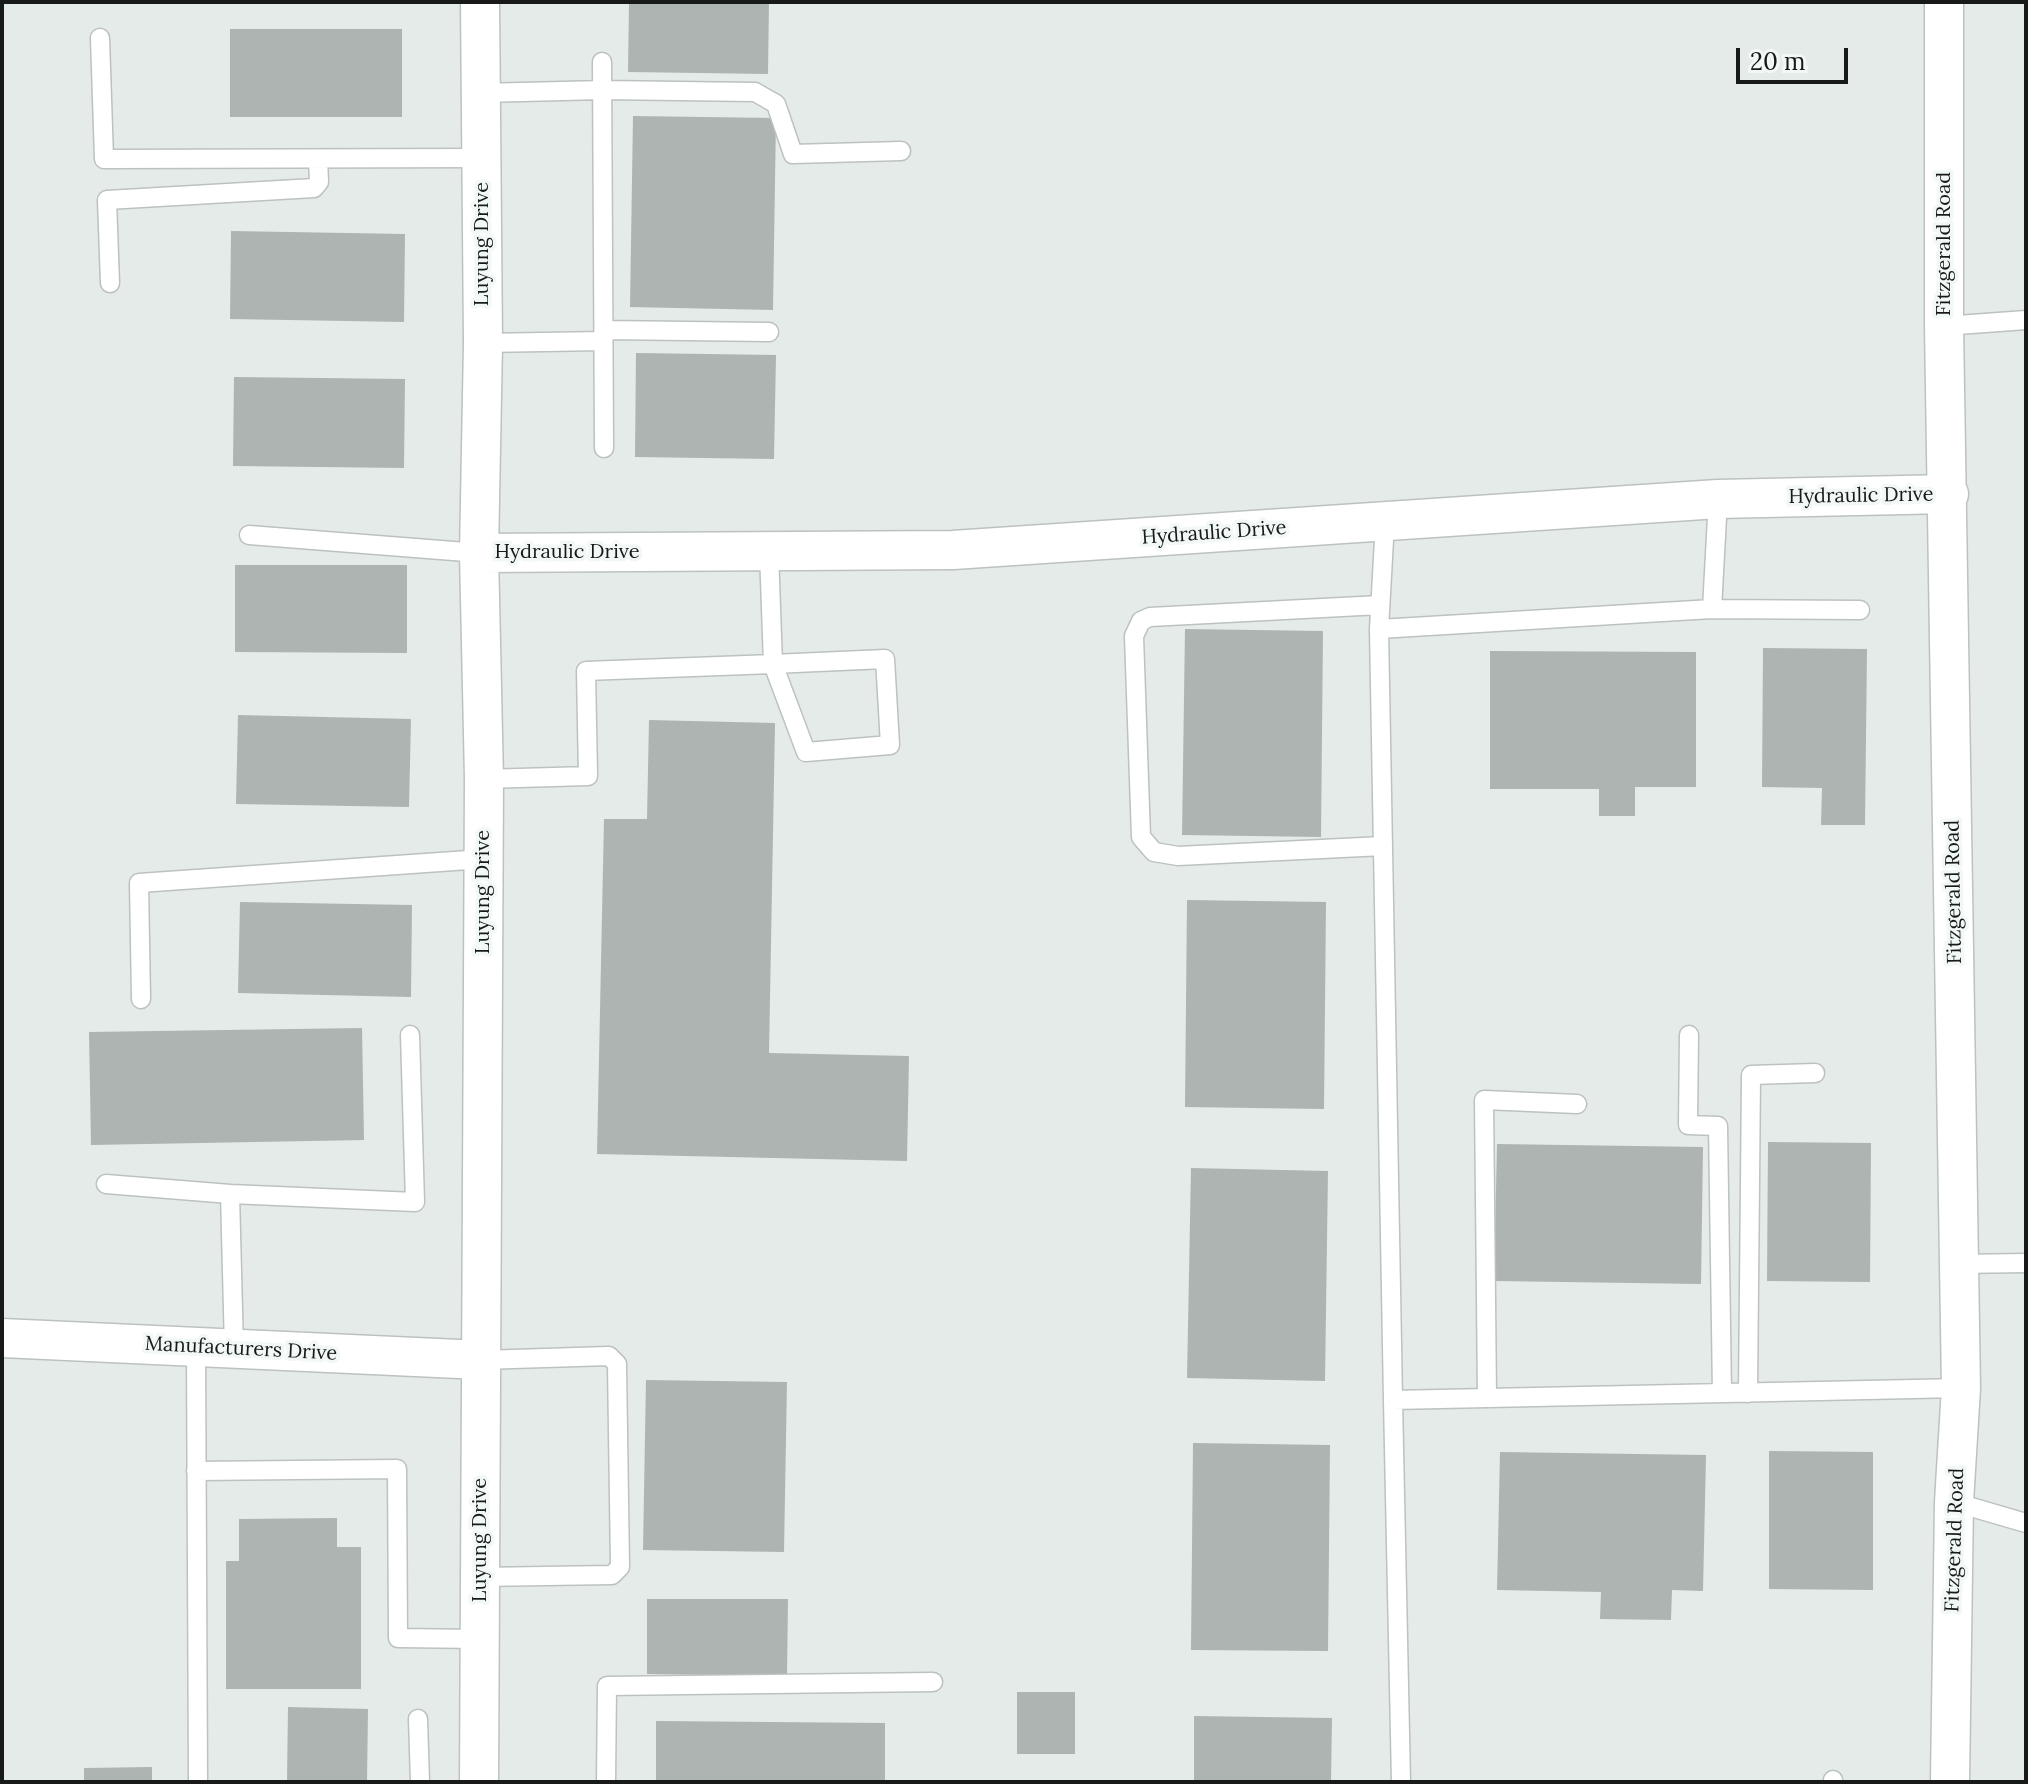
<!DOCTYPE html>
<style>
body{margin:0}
#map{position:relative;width:2028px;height:1784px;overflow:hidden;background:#e5ebe8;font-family:Lora,serif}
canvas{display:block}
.frame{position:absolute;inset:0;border:4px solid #181a19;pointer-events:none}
.scale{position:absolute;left:1736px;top:48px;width:112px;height:36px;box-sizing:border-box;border:4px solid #181a19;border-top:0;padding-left:10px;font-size:24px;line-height:28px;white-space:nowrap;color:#181a19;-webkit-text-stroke:6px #f2f8f5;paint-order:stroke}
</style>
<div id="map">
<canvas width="2028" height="1784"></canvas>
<div class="frame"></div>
<div class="scale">20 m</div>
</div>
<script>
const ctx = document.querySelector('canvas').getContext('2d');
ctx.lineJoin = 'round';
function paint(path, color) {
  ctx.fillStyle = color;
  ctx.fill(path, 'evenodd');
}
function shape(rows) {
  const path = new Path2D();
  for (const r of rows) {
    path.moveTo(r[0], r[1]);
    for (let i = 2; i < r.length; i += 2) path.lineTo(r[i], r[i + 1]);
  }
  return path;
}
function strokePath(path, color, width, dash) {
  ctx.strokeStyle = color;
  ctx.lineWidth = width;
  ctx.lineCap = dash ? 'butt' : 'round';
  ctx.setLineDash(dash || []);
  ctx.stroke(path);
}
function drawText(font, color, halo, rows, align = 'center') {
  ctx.font = font + ' Lora,serif';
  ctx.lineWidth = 7;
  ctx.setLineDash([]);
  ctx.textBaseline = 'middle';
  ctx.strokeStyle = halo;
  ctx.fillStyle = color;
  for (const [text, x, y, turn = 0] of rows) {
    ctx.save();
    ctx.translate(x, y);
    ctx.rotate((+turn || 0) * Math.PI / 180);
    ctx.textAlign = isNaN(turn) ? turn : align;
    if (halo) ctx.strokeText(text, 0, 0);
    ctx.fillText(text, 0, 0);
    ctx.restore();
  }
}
paint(shape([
 [629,2,769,2,768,74,628,72],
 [230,29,402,29,402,117,230,117],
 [633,116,776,118,773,310,630,307],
 [231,231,405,234,404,322,230,319],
 [636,353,776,355,774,459,635,457],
 [234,377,405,379,404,468,233,466],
 [235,565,407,565,407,653,235,652],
 [1185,629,1323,631,1321,837,1182,835],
 [1763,648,1867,649,1865,825,1821,825,1822,788,1762,787],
 [1490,651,1696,652,1696,787,1635,787,1635,816,1599,816,1599,789,1490,789],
 [238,715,411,719,409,807,236,804],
 [649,720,775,723,769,1053,909,1056,907,1161,597,1154,604,819,647,819],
 [1187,900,1326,902,1324,1109,1185,1107],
 [240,902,412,905,411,997,238,993],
 [362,1028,364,1140,91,1145,89,1032],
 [1768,1142,1871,1143,1870,1282,1767,1281],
 [1497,1144,1703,1147,1701,1284,1494,1281],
 [1191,1168,1328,1171,1325,1381,1187,1378],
 [646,1380,787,1382,784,1552,643,1550],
 [1193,1443,1330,1445,1328,1651,1191,1650],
 [1769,1451,1873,1452,1873,1590,1769,1589],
 [1500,1452,1706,1455,1703,1591,1672,1590,1671,1620,1600,1619,1601,1592,1497,1590],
 [337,1518,337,1547,361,1547,361,1689,226,1689,226,1561,239,1561,239,1519],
 [647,1599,788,1599,787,1676,647,1674],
 [1017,1692,1075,1692,1075,1754,1017,1754],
 [288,1707,368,1709,367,1782,287,1782],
 [1194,1716,1332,1718,1331,1782,1194,1782],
 [656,1721,885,1723,885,1782,656,1782],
 [152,1767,152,1782,84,1782,84,1768]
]), '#aeb4b1');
const lane = shape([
 [100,38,104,159,482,158],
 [602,62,604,448],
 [481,93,603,90,755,92,776,104,793,154,901,151],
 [110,283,107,200,314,188,319,182,318,159],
 [1944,326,2026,320],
 [604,330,769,332],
 [483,343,603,341],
 [1385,522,1379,629,1393,1400,1961,1388],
 [249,535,479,553],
 [1380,605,1150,617,1141,621,1134,636,1141,837,1154,852,1178,856,1383,846],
 [1712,609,1860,610],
 [1379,629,1712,609,1718,499],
 [484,779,588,776,586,671,773,664,806,752,890,745,885,659,773,664,769,552],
 [141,999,139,883,483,859],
 [1689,1035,1688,1125,1718,1126,1722,1393],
 [106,1184,230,1194],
 [1959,1264,2026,1263],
 [196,1347,198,1782],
 [234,1349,230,1194,415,1202,410,1035],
 [1748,1393,1751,1075,1815,1073],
 [1487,1398,1484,1100,1577,1104],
 [1393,1400,1401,1782],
 [196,1471,397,1469,398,1638,480,1639],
 [1954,1502,2026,1523],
 [479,1577,612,1575,620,1567,617,1364,609,1356,481,1360],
 [418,1719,420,1782],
 [1833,1780,1833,1782],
 [606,1782,607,1686,933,1682]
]);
const street = shape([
 [1944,2,1944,326,1961,1388,1954,1502,1950,1782],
 [479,553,953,550,1718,499,1949,494],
 [2,1338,481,1360],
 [479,1782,484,779,479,553,483,343,480,2]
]);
strokePath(lane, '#bcc2bf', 21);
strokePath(street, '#bcc2bf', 41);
strokePath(lane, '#fff', 18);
strokePath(street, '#fff', 38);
drawText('20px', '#181a19', '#f2f8f5', [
 ["Luyung Drive",482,244,-90],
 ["Fitzgerald Road",1944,244,-90],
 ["Hydraulic Drive",1861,496,-1],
 ["Hydraulic Drive",1214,533,-4],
 ["Hydraulic Drive",567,552],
 ["Luyung Drive",483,892,-90],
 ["Fitzgerald Road",1954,892,-91],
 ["Manufacturers Drive",241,1349,3],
 ["Luyung Drive",480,1540,-90],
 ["Fitzgerald Road",1955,1540,-88]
]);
</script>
